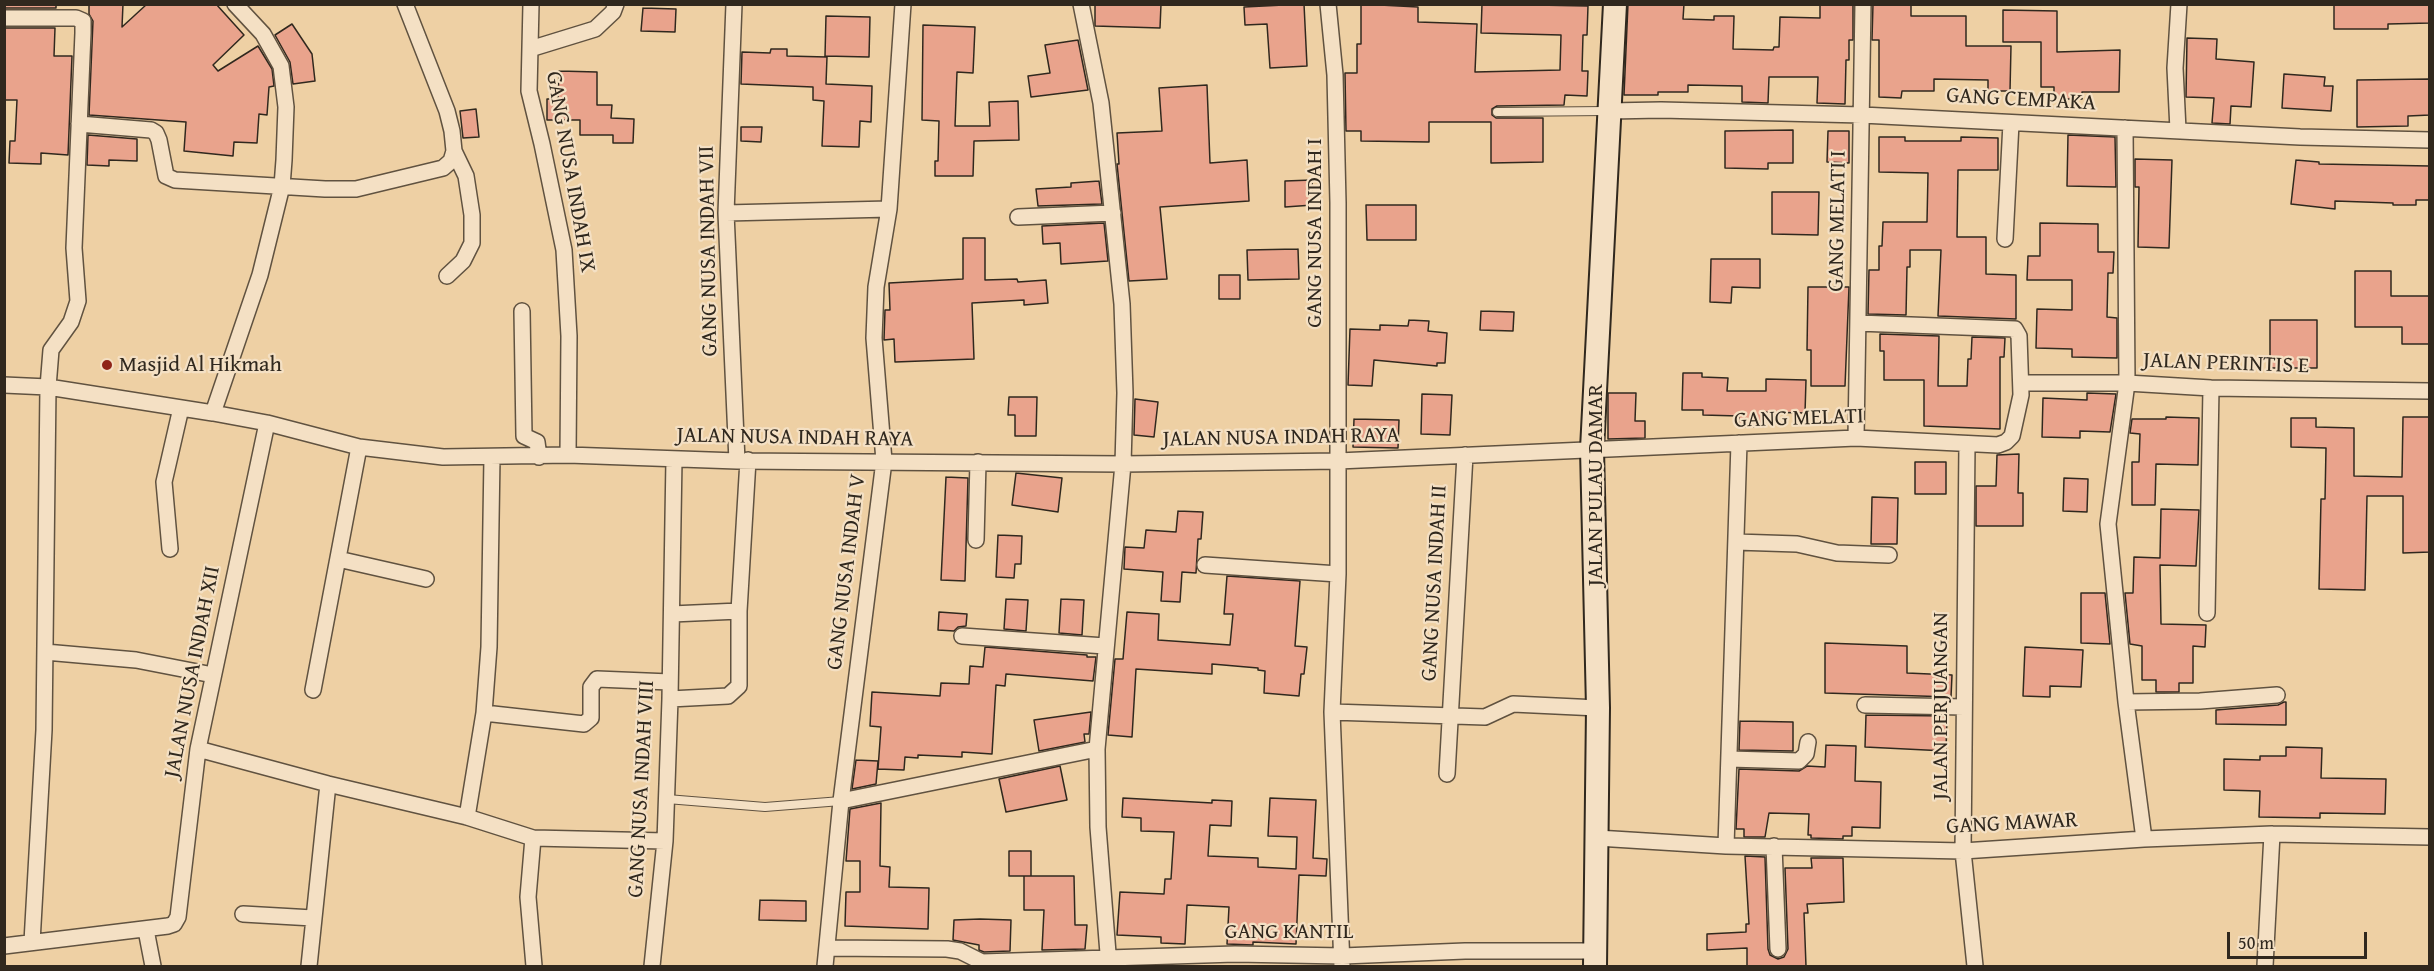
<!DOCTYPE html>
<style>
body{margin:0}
#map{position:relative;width:2434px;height:971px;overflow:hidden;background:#eed0a4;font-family:"Gentium Book Plus",serif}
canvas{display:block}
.frame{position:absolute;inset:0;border:6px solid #30281e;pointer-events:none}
.scale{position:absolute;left:2227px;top:932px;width:140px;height:27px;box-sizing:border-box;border:3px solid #30281e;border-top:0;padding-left:8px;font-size:18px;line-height:21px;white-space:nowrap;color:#30281e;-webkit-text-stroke:4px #f4e0c4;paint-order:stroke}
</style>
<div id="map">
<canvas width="2434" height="971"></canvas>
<div class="frame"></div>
<div class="scale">50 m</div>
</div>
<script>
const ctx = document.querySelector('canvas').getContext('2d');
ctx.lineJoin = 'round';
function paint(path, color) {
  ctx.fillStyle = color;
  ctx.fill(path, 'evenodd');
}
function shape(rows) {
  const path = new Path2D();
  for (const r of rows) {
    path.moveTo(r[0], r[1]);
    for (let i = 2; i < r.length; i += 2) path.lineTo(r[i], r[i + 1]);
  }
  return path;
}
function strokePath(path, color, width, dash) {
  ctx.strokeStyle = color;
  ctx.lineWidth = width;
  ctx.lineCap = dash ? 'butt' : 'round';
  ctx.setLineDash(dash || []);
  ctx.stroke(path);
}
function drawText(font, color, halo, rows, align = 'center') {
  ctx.font = font + ' "Gentium Book Plus",serif';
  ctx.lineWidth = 4.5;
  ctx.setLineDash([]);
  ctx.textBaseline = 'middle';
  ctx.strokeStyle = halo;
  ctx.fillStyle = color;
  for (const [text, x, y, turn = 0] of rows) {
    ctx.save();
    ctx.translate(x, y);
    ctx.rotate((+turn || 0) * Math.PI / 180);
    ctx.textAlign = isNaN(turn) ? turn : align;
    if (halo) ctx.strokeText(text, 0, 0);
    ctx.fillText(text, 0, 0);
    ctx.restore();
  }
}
const building = shape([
 [4,4,56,4,56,8,4,8,4,4],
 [89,4,123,4,122,27,147,4,216,4,244,35,213,65,218,71,258,46,272,69,274,86,269,87,267,115,259,114,257,143,234,142,233,156,184,151,186,122,89,115,93,21,89,14,89,4],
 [1095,4,1161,4,1160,28,1095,26,1095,4],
 [1304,4,1307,66,1270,68,1267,24,1245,25,1244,7,1304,4],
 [1361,4,1418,7,1418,22,1477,24,1475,72,1560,70,1561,35,1481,33,1482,4,1588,6,1587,35,1583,35,1582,71,1588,71,1587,96,1565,95,1564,105,1497,106,1492,109,1492,115,1496,118,1543,118,1543,162,1491,163,1491,122,1429,122,1429,142,1361,141,1361,131,1346,131,1345,73,1357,73,1357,44,1361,44,1361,4],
 [1628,4,1684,4,1683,19,1714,20,1714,16,1734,16,1733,49,1773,50,1774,47,1779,47,1780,17,1820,18,1820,4,1853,4,1853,40,1849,40,1849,60,1846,60,1845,104,1817,103,1818,77,1769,77,1768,103,1742,102,1742,86,1688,85,1688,92,1658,92,1658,95,1624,95,1628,4],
 [1873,4,1911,4,1911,16,1966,16,1966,46,2011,46,2010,91,1988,91,1988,80,1934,79,1934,91,1902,91,1901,98,1879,97,1879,40,1872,40,1873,4],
 [2334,4,2430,4,2430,23,2388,24,2388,29,2334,29,2334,4],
 [643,8,676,9,675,32,641,31,643,8],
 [2003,10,2057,11,2057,52,2120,50,2119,92,2082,92,2082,99,2054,99,2054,87,2041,87,2041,42,2003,42,2003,10],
 [826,16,870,17,869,57,825,56,826,16],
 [292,24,312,54,315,81,293,84,290,62,275,35,292,24],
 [923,25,975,27,973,73,957,72,955,126,990,126,989,102,1018,101,1019,140,974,141,973,176,935,176,935,161,938,161,939,121,922,120,923,25],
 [4,28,55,28,54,56,72,56,68,155,41,153,41,164,9,163,10,141,15,141,17,100,4,100,4,28],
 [2187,38,2217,39,2216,59,2254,62,2251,107,2231,106,2230,124,2212,123,2214,98,2186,97,2187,38],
 [1078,40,1088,90,1031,97,1028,76,1050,73,1045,45,1078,40],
 [771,49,787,49,787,56,827,57,826,84,872,86,871,122,860,121,859,147,822,146,824,101,813,100,813,87,741,84,742,52,770,53,771,49],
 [559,71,597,72,597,105,612,105,611,118,634,119,633,143,613,143,613,135,580,135,580,120,547,120,547,99,558,99,559,71],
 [2284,74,2325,77,2324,86,2333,86,2331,111,2282,108,2284,74],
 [2430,79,2430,115,2408,116,2408,126,2357,127,2357,80,2430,79],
 [1207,85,1210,163,1247,160,1249,201,1160,207,1167,279,1129,281,1117,164,1119,164,1117,133,1162,131,1159,88,1207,85],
 [476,109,479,137,463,138,460,111,476,109],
 [741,127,762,127,761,142,741,141,741,127],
 [1793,130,1793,163,1768,163,1768,169,1725,168,1725,131,1793,130],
 [1828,131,1849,131,1849,163,1827,162,1828,131],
 [88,135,137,139,137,161,109,160,109,166,87,165,88,135],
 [2068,135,2115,137,2116,187,2067,186,2068,135],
 [1879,137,1905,137,1905,141,1961,141,1961,137,1998,138,1998,170,1958,170,1957,237,1986,237,1986,274,2016,275,2016,319,1938,316,1941,250,1910,250,1910,267,1907,267,1906,315,1868,314,1869,270,1879,270,1879,246,1882,246,1883,222,1927,222,1928,173,1879,172,1879,137],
 [2135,159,2172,160,2169,248,2138,247,2139,187,2135,187,2135,159],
 [2296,160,2319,162,2319,164,2430,166,2430,200,2416,200,2416,205,2393,205,2393,203,2335,201,2335,209,2291,204,2296,160],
 [1312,180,1313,205,1285,207,1285,181,1312,180],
 [1099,181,1102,204,1038,206,1036,189,1071,187,1071,183,1099,181],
 [1772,192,1819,192,1818,235,1772,234,1772,192],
 [1366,205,1416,205,1416,240,1367,240,1366,205],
 [1104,223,1108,261,1061,264,1060,243,1043,244,1042,226,1104,223],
 [2040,223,2098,224,2098,252,2114,252,2113,273,2108,273,2107,317,2117,318,2117,358,2072,357,2072,349,2036,348,2037,309,2072,310,2072,280,2027,280,2028,256,2040,256,2040,223],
 [963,238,985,238,985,280,1017,279,1018,282,1046,280,1048,303,1024,305,1024,300,972,303,974,359,895,362,894,339,884,340,885,310,890,310,889,283,963,279,963,238],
 [1298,249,1299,279,1248,280,1247,250,1298,249],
 [1711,259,1760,259,1760,288,1732,287,1731,303,1710,302,1711,259],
 [2355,271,2391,271,2391,296,2430,296,2430,344,2402,344,2402,327,2355,327,2355,271],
 [1219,275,1240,275,1240,299,1219,299,1219,275],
 [1808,287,1849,287,1845,386,1811,386,1811,350,1807,350,1808,287],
 [1481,311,1514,312,1513,331,1480,330,1481,311],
 [1409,320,1429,321,1428,331,1447,333,1445,363,1437,363,1437,366,1374,360,1372,386,1348,385,1350,329,1380,330,1380,325,1408,326,1409,320],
 [2270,320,2317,320,2317,368,2270,368,2270,320],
 [1880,334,1939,336,1938,386,1967,386,1968,359,1971,359,1972,337,2005,338,2004,357,2000,357,2000,429,1924,426,1924,380,1884,380,1884,351,1880,351,1880,334],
 [1683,373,1702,373,1702,377,1728,378,1727,391,1766,391,1766,379,1806,380,1805,413,1763,412,1763,427,1739,427,1739,416,1703,415,1703,410,1682,410,1683,373],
 [1608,393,1636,393,1635,421,1645,421,1645,438,1608,439,1608,393],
 [2087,393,2116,394,2110,432,2080,431,2080,438,2042,437,2043,398,2087,400,2087,393],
 [1422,394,1452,395,1450,435,1421,434,1422,394],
 [1009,397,1037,397,1036,436,1015,436,1015,415,1008,415,1009,397],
 [1135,399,1158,402,1154,437,1134,435,1135,399],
 [2166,417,2199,418,2198,465,2156,464,2155,505,2132,505,2132,462,2139,462,2140,434,2130,433,2132,419,2166,419,2166,417],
 [2403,417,2430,417,2430,552,2403,553,2403,496,2367,496,2365,590,2319,589,2321,499,2325,499,2326,448,2291,447,2291,418,2316,418,2316,427,2354,428,2354,476,2402,477,2403,417],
 [1354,419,1399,420,1398,448,1353,447,1354,419],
 [2019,454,2018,493,2023,493,2023,526,1976,526,1976,486,1996,486,1997,455,2019,454],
 [1915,462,1946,462,1946,494,1915,494,1915,462],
 [1016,473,1062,478,1058,512,1012,505,1016,473],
 [946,477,968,478,965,581,941,580,946,477],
 [2064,478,2088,479,2087,512,2063,511,2064,478],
 [1872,497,1898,498,1897,544,1871,544,1872,497],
 [2161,509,2199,510,2196,566,2160,565,2161,624,2206,625,2205,647,2193,646,2193,683,2179,683,2179,692,2156,692,2156,680,2142,680,2142,646,2130,644,2125,593,2133,593,2134,557,2160,558,2161,509],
 [1178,511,1203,512,1201,539,1198,539,1196,573,1182,572,1180,602,1161,601,1163,572,1124,569,1125,547,1144,548,1146,530,1176,532,1178,511],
 [998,535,1022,536,1021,564,1015,564,1014,578,996,577,998,535],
 [1227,576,1300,581,1295,646,1307,647,1304,674,1301,674,1299,696,1264,693,1265,671,1258,670,1258,668,1212,664,1212,674,1136,669,1132,737,1108,735,1115,659,1123,659,1127,612,1159,614,1158,640,1230,645,1233,614,1224,614,1227,576],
 [2081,593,2105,593,2110,644,2081,643,2081,593],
 [1006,599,1028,600,1026,631,1004,629,1006,599],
 [1061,599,1084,600,1082,635,1059,633,1061,599],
 [939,612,967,614,966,626,958,627,954,631,938,630,939,612],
 [1825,643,1907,646,1907,673,1952,675,1951,697,1825,693,1825,643],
 [985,647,1087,655,1087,657,1096,657,1093,681,1006,674,1005,686,996,685,992,754,962,752,962,757,918,755,918,758,905,757,904,770,878,769,881,727,870,726,872,692,940,696,941,683,969,684,970,666,983,667,985,647],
 [2025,647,2083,650,2081,687,2050,686,2050,697,2023,696,2025,647],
 [2284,702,2286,702,2286,725,2216,724,2216,710,2278,705,2284,702],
 [1091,712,1089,734,1084,734,1085,742,1039,751,1034,720,1091,712],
 [1866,715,1947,716,1946,751,1865,747,1866,715],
 [1740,721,1793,722,1793,751,1739,750,1740,721],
 [1826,745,1856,746,1855,781,1881,782,1880,828,1852,827,1852,836,1843,836,1843,839,1811,838,1811,835,1808,835,1809,814,1769,813,1765,837,1744,837,1744,829,1736,829,1739,769,1799,771,1807,766,1825,767,1826,745],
 [2286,747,2322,748,2321,778,2386,779,2385,814,2320,813,2320,818,2259,817,2260,791,2224,790,2224,759,2260,760,2260,756,2286,756,2286,747],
 [856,760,878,761,876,784,852,789,856,760],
 [1060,766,1067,800,1006,812,999,779,1060,766],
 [1123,798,1212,803,1212,800,1232,801,1231,826,1210,825,1208,856,1258,858,1258,867,1296,869,1297,837,1268,836,1270,798,1316,800,1313,858,1327,859,1326,876,1299,875,1296,944,1253,942,1253,945,1227,944,1229,907,1187,905,1185,944,1161,943,1161,937,1117,935,1120,892,1164,894,1165,879,1171,879,1174,832,1141,831,1141,818,1122,817,1123,798],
 [881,803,880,866,890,867,889,887,929,888,928,929,845,926,846,892,860,892,860,861,846,861,850,809,881,803],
 [1009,851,1031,851,1031,876,1009,876,1009,851],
 [1745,856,1765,857,1768,949,1770,955,1778,959,1784,957,1788,949,1785,868,1812,868,1811,858,1843,858,1844,902,1807,904,1808,913,1804,913,1806,966,1747,966,1747,948,1707,950,1707,934,1746,932,1746,924,1749,924,1745,856],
 [1024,876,1074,876,1075,925,1087,925,1085,949,1042,950,1044,910,1024,910,1024,876],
 [760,900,806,901,806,921,759,920,760,900],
 [980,919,1011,920,1010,951,984,952,979,950,979,945,953,940,954,920,980,919]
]);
paint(building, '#e9a38c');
strokePath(building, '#30281e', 1.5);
const lane = shape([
 [1497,112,1607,111],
 [667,799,765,807,841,801]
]);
const street = shape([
 [531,4,529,91,542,144,564,250,569,336,568,455],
 [734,4,726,213,737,461],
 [1081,4,1101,103,1122,304,1125,393,1123,464,1097,749,1098,827,1109,966],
 [1328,4,1335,75,1338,203,1338,574,1332,712,1342,966],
 [4,18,76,18,83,21,83,33,74,248,78,301,71,322,51,350,48,387,44,730,32,942],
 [530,49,595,29,613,12,616,4],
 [1610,111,1661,110,1862,115,2300,137,2430,140],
 [79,124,151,130,156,133,159,140,166,176,175,180,325,189,356,189,443,168,451,161,454,151,452,131,447,111,405,4],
 [2125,128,2127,383,2108,524,2126,702,2144,839],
 [2178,130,2175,68,2179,4],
 [726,213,889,209],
 [1018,217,1113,213],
 [2005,239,2011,123],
 [447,276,463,261,472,243,472,215,466,176,454,151],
 [522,311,524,436,537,442,539,457],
 [2021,383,2127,383,2211,388,2430,391],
 [4,385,48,387,213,413,267,423,359,447,443,457,568,455,737,461,1123,464,1338,461,1856,438,1998,445,2006,442,2012,436,2021,395,2019,336,2015,329,1858,323],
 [213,413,260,275,282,186,284,160,286,107,281,66,263,34,235,4],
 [1856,438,1863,4],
 [1967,444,1963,851,1975,966],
 [976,540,978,462],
 [1736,542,1797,544,1837,553,1889,555],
 [170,549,164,482,181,408],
 [338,559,426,579],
 [1205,565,1338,574],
 [2207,613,2211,388],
 [672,614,739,611,748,460],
 [962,636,1105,646],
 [45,652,136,660,213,675],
 [313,690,359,447],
 [670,699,728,696,739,686,739,611],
 [2126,702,2200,701,2277,695],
 [1865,705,1964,707],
 [1332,712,1485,717,1513,704,1598,708],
 [484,713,584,724,591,718,591,687,597,679,670,682],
 [198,749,328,784,467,817,533,838,665,841],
 [1729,759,1799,761,1806,754,1808,742],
 [1447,774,1465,455],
 [841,801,1097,749],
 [467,817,484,713,489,647,492,457],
 [533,838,528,897,534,966],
 [1597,838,1726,846,1963,851,2144,839,2272,834,2430,837],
 [1726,846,1739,443],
 [1774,846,1778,949],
 [243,914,313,918],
 [146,930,153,966],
 [4,946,168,926,174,924,178,917,198,749,267,423],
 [827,948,947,949,960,951,982,962,1235,954,1343,956,1465,951,1595,951],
 [309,966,328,784],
 [652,966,665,841,670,699,674,459],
 [825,966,841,801,884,461,874,338,876,287,889,209,903,4],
 [2265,966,2272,834]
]);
const secondary = shape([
 [1595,966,1598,708,1592,449,1615,4]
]);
strokePath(lane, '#605240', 10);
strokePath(street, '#605240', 18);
strokePath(secondary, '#30281e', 26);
strokePath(lane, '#f4e0c4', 8);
strokePath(street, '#f4e0c4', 15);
strokePath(secondary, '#f4e0c4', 22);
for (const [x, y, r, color] of [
 [107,365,6,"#8f2418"]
]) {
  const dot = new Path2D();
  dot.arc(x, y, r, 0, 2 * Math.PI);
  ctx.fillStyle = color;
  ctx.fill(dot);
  strokePath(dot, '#f4e0c4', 2);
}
drawText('22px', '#30281e', '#f4e0c4', [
 ["GANG CEMPAKA",2021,100,3],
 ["GANG NUSA INDAH IX",570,172,80],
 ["GANG MELATI I",1838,221,-89],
 ["GANG NUSA INDAH I",1315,233,-90],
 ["GANG NUSA INDAH VII",709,251,-91],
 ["JALAN PERINTIS E",2226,364,2],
 ["GANG MELATI",1799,419,-2],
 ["JALAN NUSA INDAH RAYA",795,438,1],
 ["JALAN NUSA INDAH RAYA",1281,438,-1],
 ["JALAN PULAU DAMAR",1596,485,-90],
 ["GANG NUSA INDAH V",847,572,-83],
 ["GANG NUSA INDAH II",1435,583,-87],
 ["JALAN NUSA INDAH XII",193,672,-79],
 ["JALAN PERJUANGAN",1941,706,-90],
 ["GANG NUSA INDAH VIII",642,789,-87],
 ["GANG MAWAR",2012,824,-3],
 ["GANG KANTIL",1289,932]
]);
drawText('22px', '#30281e', '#f4e0c4', [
 ["Masjid Al Hikmah",119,365]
], 'left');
</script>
